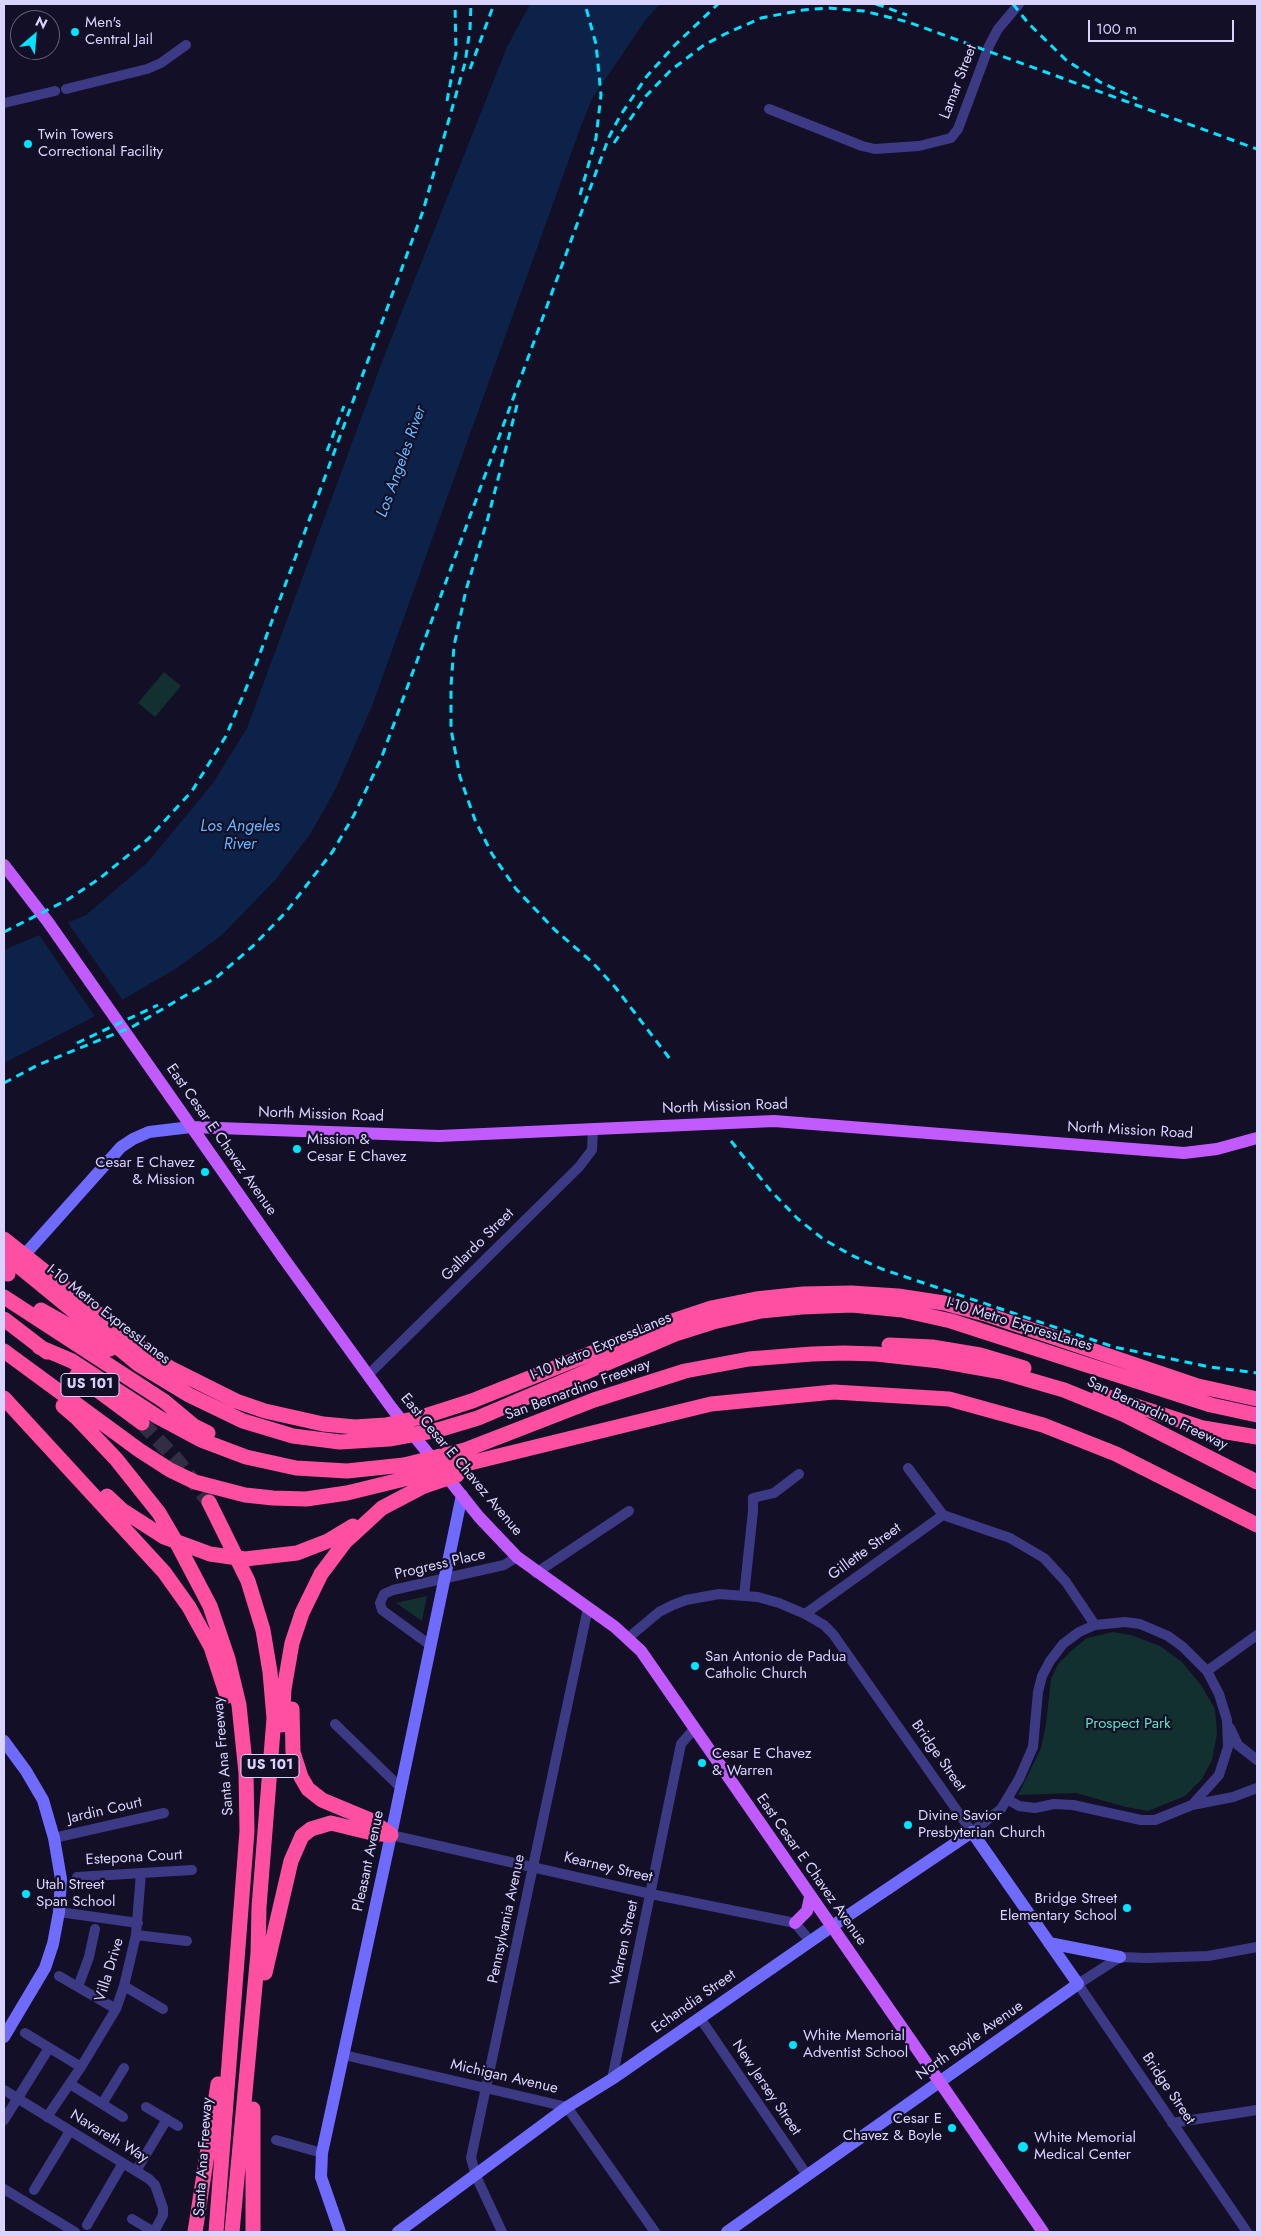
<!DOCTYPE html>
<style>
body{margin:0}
#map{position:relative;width:1261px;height:2236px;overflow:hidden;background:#130f26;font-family:Jost,sans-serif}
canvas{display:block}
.frame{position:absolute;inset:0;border:5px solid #d9d4ff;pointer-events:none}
.north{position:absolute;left:10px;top:10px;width:50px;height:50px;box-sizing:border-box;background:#130f26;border:1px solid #625e7d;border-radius:50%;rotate:27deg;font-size:14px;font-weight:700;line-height:20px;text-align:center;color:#d9d4ff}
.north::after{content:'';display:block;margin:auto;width:18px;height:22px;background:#00e5ff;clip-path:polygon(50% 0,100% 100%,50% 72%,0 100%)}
.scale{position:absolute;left:1088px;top:20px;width:146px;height:22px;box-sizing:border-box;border:2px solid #d9d4ff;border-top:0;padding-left:6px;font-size:15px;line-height:18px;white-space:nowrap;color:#d9d4ff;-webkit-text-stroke:4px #130f26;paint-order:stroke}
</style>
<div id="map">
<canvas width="1261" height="2236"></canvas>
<div class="frame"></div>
<div class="north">N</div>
<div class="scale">100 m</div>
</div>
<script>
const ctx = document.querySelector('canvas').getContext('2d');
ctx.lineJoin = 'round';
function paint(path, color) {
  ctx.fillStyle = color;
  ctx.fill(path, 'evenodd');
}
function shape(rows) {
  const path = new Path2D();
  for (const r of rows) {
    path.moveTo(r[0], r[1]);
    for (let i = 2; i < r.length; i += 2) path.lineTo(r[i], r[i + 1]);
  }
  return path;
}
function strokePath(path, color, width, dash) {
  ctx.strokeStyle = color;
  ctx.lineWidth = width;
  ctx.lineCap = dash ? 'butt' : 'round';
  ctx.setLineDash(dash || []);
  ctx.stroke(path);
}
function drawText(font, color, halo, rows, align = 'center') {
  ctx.font = font + ' Jost,sans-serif';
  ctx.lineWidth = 4.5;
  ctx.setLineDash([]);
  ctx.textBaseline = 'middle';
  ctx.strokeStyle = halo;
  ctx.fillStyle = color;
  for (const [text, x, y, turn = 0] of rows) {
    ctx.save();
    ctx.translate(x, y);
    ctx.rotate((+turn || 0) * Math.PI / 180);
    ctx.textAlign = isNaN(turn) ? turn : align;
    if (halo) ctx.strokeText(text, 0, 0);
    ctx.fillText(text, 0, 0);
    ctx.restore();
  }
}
paint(shape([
 [164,672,181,686,155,717,138,703],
 [427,1596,422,1621,396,1603],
 [1113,1632,1131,1635,1160,1646,1182,1662,1201,1685,1215,1709,1217,1734,1212,1760,1202,1779,1185,1796,1148,1811,1126,1807,1076,1793,1018,1795,1041,1748,1046,1724,1051,1679,1058,1664,1072,1650,1087,1638]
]), '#12302f');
paint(shape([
 [530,4,660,4,644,22,592,99,581,126,372,706,336,788,311,833,276,879,222,935,177,968,86,1021,4,1063,4,950,86,915,148,862,213,783,247,728,383,359,507,47]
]), '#0c2248');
paint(shape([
 [66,920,124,1002,96,1018,37,932]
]), '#130f26');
strokePath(shape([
 [142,1423,176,1459,209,1502]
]), '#312d47', 15, [15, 8]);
strokePath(shape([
 [66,89,147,69,161,63,186,45],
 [4,103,55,91],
 [769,109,862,146,875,149,919,146,951,138,958,129,989,46,998,29,1019,4],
 [368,1375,579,1167,592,1150,593,1128],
 [908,1468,943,1515,1010,1538,1044,1558,1066,1582,1095,1625],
 [536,1573,629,1511],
 [744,1596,753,1511,753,1498,774,1493,799,1474],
 [805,1614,943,1515],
 [628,1638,659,1612,673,1605,686,1600,719,1594,758,1597,779,1603,805,1614,824,1625,833,1634,972,1832,1001,1809,1019,1779,1033,1747,1038,1692,1042,1676,1050,1661,1063,1644,1079,1632,1095,1625,1125,1622,1140,1624,1168,1636,1183,1647,1207,1671,1219,1694,1227,1720,1228,1747,1219,1775,1192,1805,1155,1820,1141,1820,1073,1805,1054,1804,1035,1808,1019,1806,1007,1799],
 [430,1645,382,1610,380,1603,384,1594,393,1590,504,1565,517,1557],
 [1207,1671,1257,1635],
 [335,1724,401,1788],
 [1230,1728,1238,1745,1257,1760],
 [1192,1805,1233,1797,1257,1788],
 [391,1835,651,1894,795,1923,810,1941],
 [54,1838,164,1813],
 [77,1877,192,1870],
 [59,1912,138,1923],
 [136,1935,187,1941],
 [59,1976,116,2009],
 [124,1986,163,2009],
 [78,1987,89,1957,95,1929],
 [700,2018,807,2175],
 [25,2033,81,2067],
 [344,2055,567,2107,655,2232],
 [612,2079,681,1744,694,1729],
 [70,2084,123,2117],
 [4,2090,149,2179,155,2185,163,2208,163,2215,154,2232],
 [102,2104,124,2068],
 [146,2107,178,2126],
 [47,2117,81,2067,116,2009,124,1986,136,1935,141,1873],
 [4,2120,49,2048],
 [1172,2123,1257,2110],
 [276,2140,322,2153],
 [136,2171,167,2119],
 [4,2189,75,2232],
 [34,2190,70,2131],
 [132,2219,154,2232],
 [87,2225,123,2163],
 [502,2232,476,2176,471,2158,588,1608],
 [1247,2232,1078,1984,1120,1957,1146,1958,1208,1956,1257,1947]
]), '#3d3a85', 10);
strokePath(shape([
 [19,1261,121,1147,133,1139,149,1132,191,1127],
 [4,1741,26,1771,43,1800,54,1838,61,1879,59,1912,53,1944,45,1968,4,2037],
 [1049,1943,1120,1957],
 [340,2232,321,2177,322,2153,391,1835,462,1495],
 [398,2232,567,2107,612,2079,831,1927,972,1832,1078,1984,727,2232]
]), '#6f6bff', 12);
strokePath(shape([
 [4,865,48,922,282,1256,391,1407,479,1517,517,1557,615,1627,641,1651,973,2130],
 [191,1127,439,1136,774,1121,1184,1153,1217,1149,1257,1138],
 [795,1923,807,1911,810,1897],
 [975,2133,1043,2232]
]), '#c25bff', 12);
strokePath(shape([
 [4,1239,145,1351,170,1368,236,1401,265,1411,323,1424,355,1427,386,1425,422,1417,472,1401,672,1321,711,1308,756,1299,803,1294,851,1293,898,1296,944,1303,985,1314,1198,1386,1257,1399],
 [4,1254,138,1364,189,1395,243,1421,293,1436,340,1442,389,1439,438,1430,478,1418,675,1334,713,1322,761,1311,802,1307,852,1305,902,1310,951,1321,1211,1405,1257,1415],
 [4,1271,8,1274],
 [4,1297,164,1401,194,1426,208,1433],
 [41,1310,110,1349],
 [4,1319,47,1352],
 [889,1345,932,1347,980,1355,1024,1368],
 [39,1347,72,1361,158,1417,201,1440,246,1457,296,1468,347,1471,404,1465,465,1450,594,1400,685,1371,749,1359,812,1354,844,1353,876,1354,940,1361,1002,1372,1064,1390,1123,1414,1257,1482],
 [4,1351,139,1450,170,1470,195,1482,245,1495,273,1498,306,1499,347,1493,711,1404,834,1392,949,1399,1043,1425,1116,1454,1257,1525],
 [77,1375,142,1423],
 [1100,1394,1203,1428,1257,1437],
 [4,1398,164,1572,189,1607,211,1647,227,1696],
 [63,1406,77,1418,116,1459,159,1513,179,1547,210,1606,228,1659,239,1705,246,1773,247,1831,216,2232],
 [107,1496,122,1510,164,1537,210,1554,245,1559,297,1553,328,1541,353,1526],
 [209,1502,248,1581,263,1630,270,1672,274,1718,259,1907,258,1953,232,2232],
 [292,1709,293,1752,301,1777,308,1789,322,1800,370,1820,390,1834],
 [282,1725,284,1689,292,1643,302,1613,321,1574,345,1542,382,1508,422,1487,457,1475],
 [265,1973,291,1861,302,1836,311,1829,331,1823,372,1833,391,1835],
 [253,2109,253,2232],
 [195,2232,218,2084]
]), '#ff4fa3', 15);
strokePath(shape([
 [876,4,907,15],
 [1013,4,1028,23,1066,60,1100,82,1137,99],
 [470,69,494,4],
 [447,101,456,53,455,4],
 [614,143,646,96,670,71,704,45,725,34,761,18,803,10,828,8,864,11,908,22,1257,149],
 [580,195,596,138,601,95,596,44,585,4],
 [517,405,488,518,466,590,454,646,451,686,451,729,460,777,475,820,492,854,516,889,555,930,592,962,615,987,670,1059],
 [327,451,344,406],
 [4,932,67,900,99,879,148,839,192,791,226,736,255,667,423,211,465,63,470,29,471,4],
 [77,1043,158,1005],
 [4,1083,38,1065,132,1027,217,977,253,946,286,912,333,851,354,815,381,759,609,137,620,116,647,76,676,44,718,4],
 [731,1141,770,1190,798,1219,823,1239,851,1255,882,1269,1114,1347,1210,1367,1257,1373]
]), '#00e5ff', 3, [8, 6]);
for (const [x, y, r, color] of [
 [75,32,5,"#00e5ff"],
 [28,144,5,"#00e5ff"],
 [297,1149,5,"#00e5ff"],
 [205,1172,5,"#00e5ff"],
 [695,1666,5,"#00e5ff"],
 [702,1763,5,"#00e5ff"],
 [908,1825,5,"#00e5ff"],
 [26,1894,5,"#00e5ff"],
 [1127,1908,5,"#00e5ff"],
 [793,2045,5,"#00e5ff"],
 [952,2128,5,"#00e5ff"],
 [1023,2147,6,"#00e5ff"]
]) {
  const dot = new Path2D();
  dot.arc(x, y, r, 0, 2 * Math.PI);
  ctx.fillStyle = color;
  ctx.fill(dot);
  strokePath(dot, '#130f26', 2);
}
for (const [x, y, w] of [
 [90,1385,58],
 [270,1766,58]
]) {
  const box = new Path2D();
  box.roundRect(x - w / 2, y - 11.5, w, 23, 4);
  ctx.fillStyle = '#130f26';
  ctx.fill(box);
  strokePath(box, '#d9d4ff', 1);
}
drawText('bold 14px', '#d9d4ff', null, [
 ["US 101",90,1385],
 ["US 101",270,1766]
]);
drawText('15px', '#d9d4ff', '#130f26', [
 ["Men's",85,23],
 ["Central Jail",85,40],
 ["Twin Towers",38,135],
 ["Correctional Facility",38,152],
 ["Mission &",307,1140],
 ["Cesar E Chavez",307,1157],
 ["Cesar E Chavez",195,1163,"right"],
 ["& Mission",195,1180,"right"],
 ["San Antonio de Padua",705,1657],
 ["Catholic Church",705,1674],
 ["Cesar E Chavez",712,1754],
 ["& Warren",712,1771],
 ["Divine Savior",918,1816],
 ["Presbyterian Church",918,1833],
 ["Utah Street",36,1885],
 ["Span School",36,1902],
 ["Bridge Street",1117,1899,"right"],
 ["Elementary School",1117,1916,"right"],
 ["White Memorial",803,2036],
 ["Adventist School",803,2053],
 ["Cesar E",942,2119,"right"],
 ["Chavez & Boyle",942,2136,"right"],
 ["White Memorial",1034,2138],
 ["Medical Center",1034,2155]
], 'left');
drawText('15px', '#d9d4ff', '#130f26', [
 ["Lamar Street",959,82,-69],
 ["North Mission Road",725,1107,-2],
 ["North Mission Road",321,1115,2],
 ["North Mission Road",1130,1131,3],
 ["East Cesar E Chavez Avenue",221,1140,55],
 ["Gallardo Street",478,1245,-45],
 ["I-10 Metro ExpressLanes",108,1315,38],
 ["I-10 Metro ExpressLanes",1019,1325,17],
 ["I-10 Metro ExpressLanes",601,1347,-23],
 ["San Bernardino Freeway",578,1390,-20],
 ["San Bernardino Freeway",1157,1414,25],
 ["East Cesar E Chavez Avenue",461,1465,50],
 ["Gillette Street",865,1552,-36],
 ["Progress Place",440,1565,-13],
 ["Santa Ana Freeway",224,1756,-95],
 ["Bridge Street",938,1756,55],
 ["Jardin Court",105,1811,-13],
 ["Estepona Court",134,1858,-3],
 ["Pleasant Avenue",369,1861,-78],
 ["Kearney Street",608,1868,13],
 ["East Cesar E Chavez Avenue",811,1870,55],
 ["Pennsylvania Avenue",507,1919,-78],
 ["Warren Street",625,1943,-78],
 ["Villa Drive",110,1970,-73],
 ["Echandia Street",694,2002,-35],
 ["North Boyle Avenue",970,2041,-35],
 ["Michigan Avenue",504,2077,13],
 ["New Jersey Street",766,2088,56],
 ["Bridge Street",1168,2089,56],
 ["Navareth Way",109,2137,31],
 ["Santa Ana Freeway",204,2157,-86]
]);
drawText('15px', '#5fe0c0', '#130f26', [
 ["Prospect Park",1128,1724]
]);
drawText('italic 16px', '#62b6ff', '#130f26', [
 ["Los Angeles River",402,462,-70],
 ["Los Angeles",240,827],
 ["River",240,845]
]);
</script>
